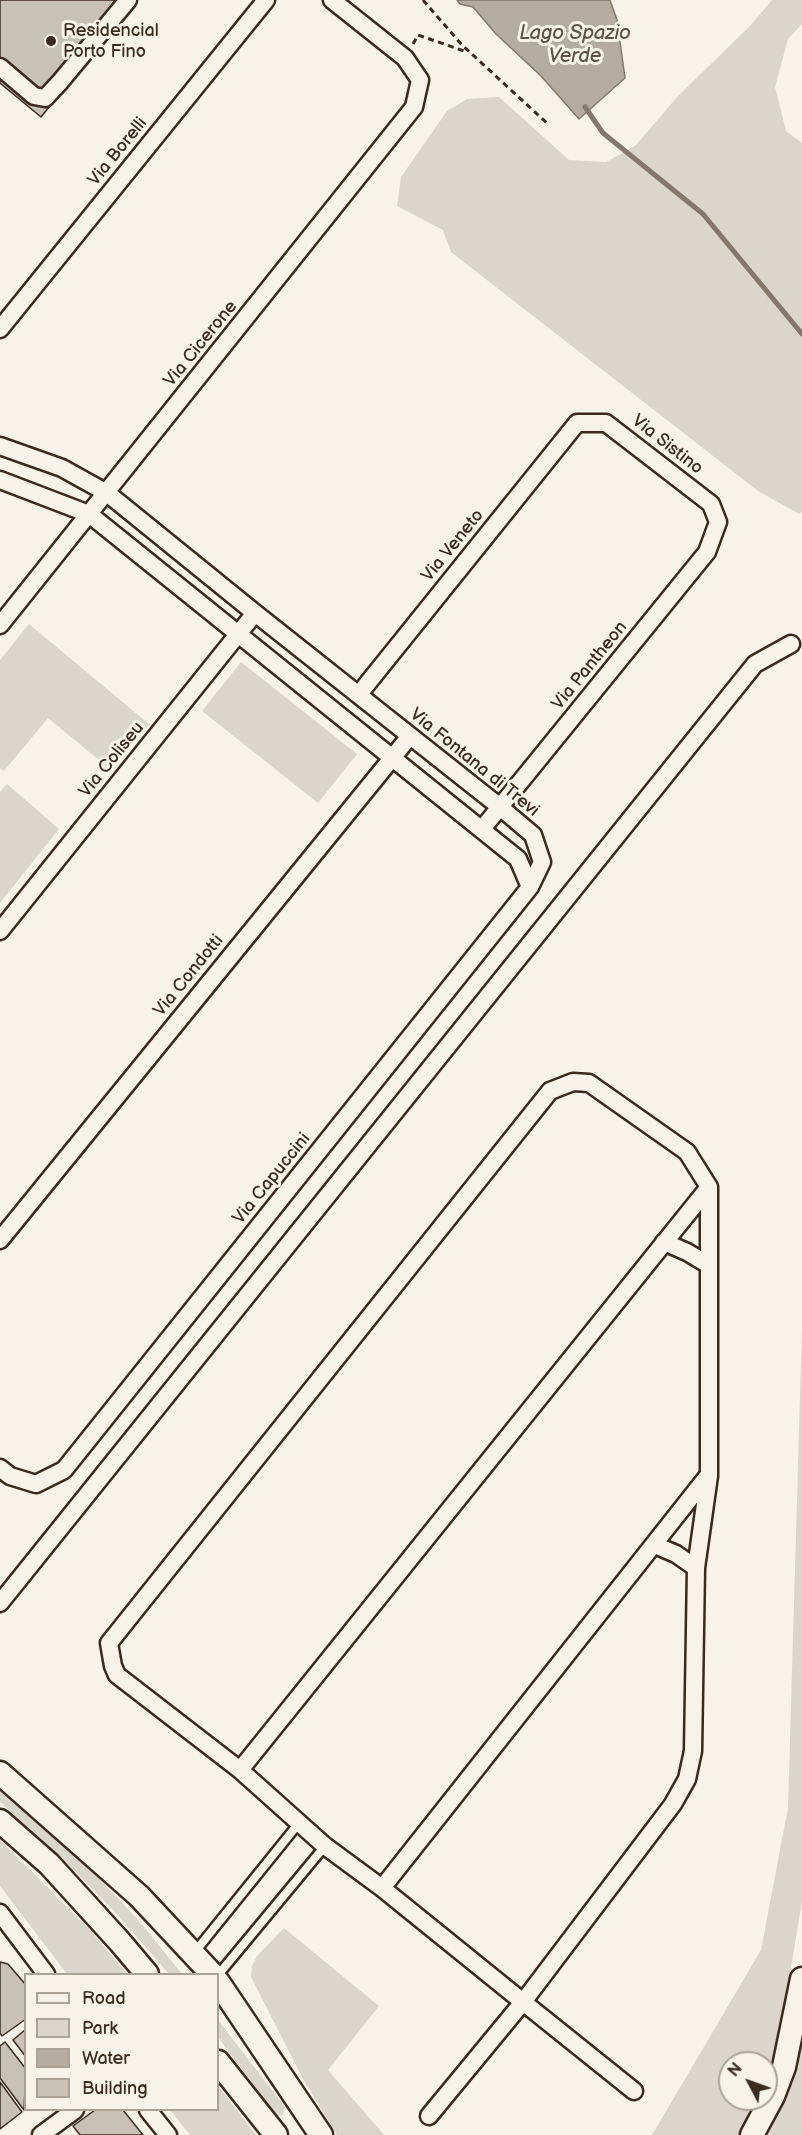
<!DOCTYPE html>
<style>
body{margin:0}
#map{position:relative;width:802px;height:2135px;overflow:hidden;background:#f7f3e8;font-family:"Balsamiq Sans",sans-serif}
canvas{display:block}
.legend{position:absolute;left:24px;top:1973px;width:195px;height:138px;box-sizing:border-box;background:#f7f3e8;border:2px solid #aca397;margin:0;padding:8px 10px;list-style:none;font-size:18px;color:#3b2a1e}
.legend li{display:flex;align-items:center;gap:12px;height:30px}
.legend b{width:30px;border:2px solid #aca397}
.north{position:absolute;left:718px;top:2051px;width:60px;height:60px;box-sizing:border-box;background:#f7f3e8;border:2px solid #aca397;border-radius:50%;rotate:311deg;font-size:16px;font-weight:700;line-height:24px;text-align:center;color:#3b2a1e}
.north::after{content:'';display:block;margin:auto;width:21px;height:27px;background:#3b2a1e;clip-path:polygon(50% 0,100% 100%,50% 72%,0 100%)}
</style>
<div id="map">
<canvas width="802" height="2135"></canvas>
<ul class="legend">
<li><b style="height:8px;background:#f7f3e8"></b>Road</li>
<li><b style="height:16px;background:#dbd6cb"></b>Park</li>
<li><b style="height:16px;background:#b4aca0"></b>Water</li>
<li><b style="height:16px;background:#c8c1b6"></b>Building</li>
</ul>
<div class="north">N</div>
</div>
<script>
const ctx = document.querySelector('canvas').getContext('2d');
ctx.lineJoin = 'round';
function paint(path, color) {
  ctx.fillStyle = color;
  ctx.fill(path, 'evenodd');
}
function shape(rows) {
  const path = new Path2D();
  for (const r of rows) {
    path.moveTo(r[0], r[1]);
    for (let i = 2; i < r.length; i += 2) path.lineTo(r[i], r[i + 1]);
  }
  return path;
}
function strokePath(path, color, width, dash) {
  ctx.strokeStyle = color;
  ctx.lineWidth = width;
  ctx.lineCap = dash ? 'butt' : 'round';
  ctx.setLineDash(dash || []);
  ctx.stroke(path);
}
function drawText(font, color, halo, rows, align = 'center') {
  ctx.font = font + ' "Balsamiq Sans",sans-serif';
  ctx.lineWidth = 6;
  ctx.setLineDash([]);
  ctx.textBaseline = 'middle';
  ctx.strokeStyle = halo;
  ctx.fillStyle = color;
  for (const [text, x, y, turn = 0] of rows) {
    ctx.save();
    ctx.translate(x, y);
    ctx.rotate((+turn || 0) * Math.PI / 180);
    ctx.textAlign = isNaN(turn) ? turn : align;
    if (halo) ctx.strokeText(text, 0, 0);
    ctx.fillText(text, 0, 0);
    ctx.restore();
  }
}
paint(shape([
 [772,0,802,0,802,24,788,39,775,87,786,131,802,143,802,512,799,514,758,491,451,252,443,230,397,206,401,177,447,111,467,99,499,97,569,160,606,162,635,146,678,96,750,26],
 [29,624,149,724,111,770,48,718,4,771,0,768,0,660],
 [241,662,357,754,318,803,202,711],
 [7,784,59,829,0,903,0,792],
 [802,1328,802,1901,779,2041,766,2081,766,2063,730,2063,730,2099,759,2099,738,2135,652,2135,761,1950,788,1808],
 [0,1787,75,1853,140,1922,182,1974,169,1974,113,1910,54,1850,0,1802],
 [0,1840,90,1930,127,1974,67,1974,0,1886],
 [284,1928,379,2006,328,2070,384,2135,337,2135,303,2079,251,1977,252,1966,257,1956],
 [218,2020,285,2107,283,2115,276,2116,218,2037],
 [802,2031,802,2135,761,2135],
 [218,2086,231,2103,256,2135,190,2135,170,2110,218,2110]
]), '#dbd6cb');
const water = shape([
 [457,0,610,0,617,20,625,78,579,119,541,76,496,34,473,7,460,4,457,0]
]);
paint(water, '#b4aca0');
strokePath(water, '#84786c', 1.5);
strokePath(shape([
 [585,107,603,133,703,214,802,334]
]), '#84786c', 5);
const building = shape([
 [0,0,136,0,41,117,0,83,0,0],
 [0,1962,8,1964,26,1985,26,2019,2,2036,0,2033,0,1962],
 [26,2029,26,2057,13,2040,26,2029],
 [5,2042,26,2069,24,2110,0,2078,0,2046,5,2042],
 [0,2082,22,2112,0,2129,0,2082],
 [95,2110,123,2110,143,2135,80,2135,73,2126,95,2110]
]);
paint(building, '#c8c1b6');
strokePath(building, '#3b2a1e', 1.5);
const lane = shape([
 [194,1953,299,1823],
 [218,1975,325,1846]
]);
const street = shape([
 [0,67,34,96,45,98,60,82,128,0],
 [0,329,266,0],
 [0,446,62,468,107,493,255,613,500,807,533,835,542,862,530,887,64,1470,36,1484,10,1476,0,1468],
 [0,480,89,514,518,859,530,887],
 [0,625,414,107,420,80,405,58,332,0],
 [359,694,577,423,606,423,711,504,718,522,707,552,482,829],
 [0,931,255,613],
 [0,1240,410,736],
 [664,1242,687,1252,707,1264],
 [655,1545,676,1554,696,1568],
 [0,1603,755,664,791,644],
 [240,1770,709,1187],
 [382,1888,707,1477],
 [0,1913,46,1974],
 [148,2110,168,2135],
 [429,2116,523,2002,673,1804,687,1779,693,1751,696,1568,709,1476,709,1187,687,1152,589,1083,573,1082,550,1091,109,1643,113,1666,117,1675,240,1770,325,1846,382,1888,523,2002,634,2091],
 [41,2135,75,2110]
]);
const secondary = shape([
 [0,1773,139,1896,212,1974],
 [0,1821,49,1864,120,1942,147,1974],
 [218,1982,321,2135],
 [218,2062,276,2135],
 [752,2135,773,2096,784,2067,802,1979]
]);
strokePath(lane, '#3b2a1e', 13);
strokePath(street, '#3b2a1e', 21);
strokePath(secondary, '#3b2a1e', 27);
strokePath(shape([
 [423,0,462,45,549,125],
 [413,44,418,35,467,52]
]), '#3b2a1e', 3, [6, 4.5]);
strokePath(lane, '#f7f3e8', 8);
strokePath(street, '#f7f3e8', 16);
strokePath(secondary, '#f7f3e8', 22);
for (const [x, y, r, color] of [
 [51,41,6,"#3b2a1e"]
]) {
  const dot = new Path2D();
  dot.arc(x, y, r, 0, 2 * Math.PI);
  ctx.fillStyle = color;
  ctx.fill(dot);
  strokePath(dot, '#f7f3e8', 2);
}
drawText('18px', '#3b2a1e', '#f7f3e8', [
 ["Residencial",63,31],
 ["Porto Fino",63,52]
], 'left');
drawText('18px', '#3b2a1e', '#f7f3e8', [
 ["Via Borelli",118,152,-51],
 ["Via Cicerone",201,344,-51],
 ["Via Sistino",667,445,38],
 ["Via Veneto",453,546,-51],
 ["Via Pantheon",590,666,-51],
 ["Via Coliseu",112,760,-51],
 ["Via Fontana di Trevi",474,763,39],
 ["Via Condotti",189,976,-51],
 ["Via Capuccini",272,1179,-51]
]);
drawText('italic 20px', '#5f5145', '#f7f3e8', [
 ["Lago Spazio",575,34],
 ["Verde",575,57]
]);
</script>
